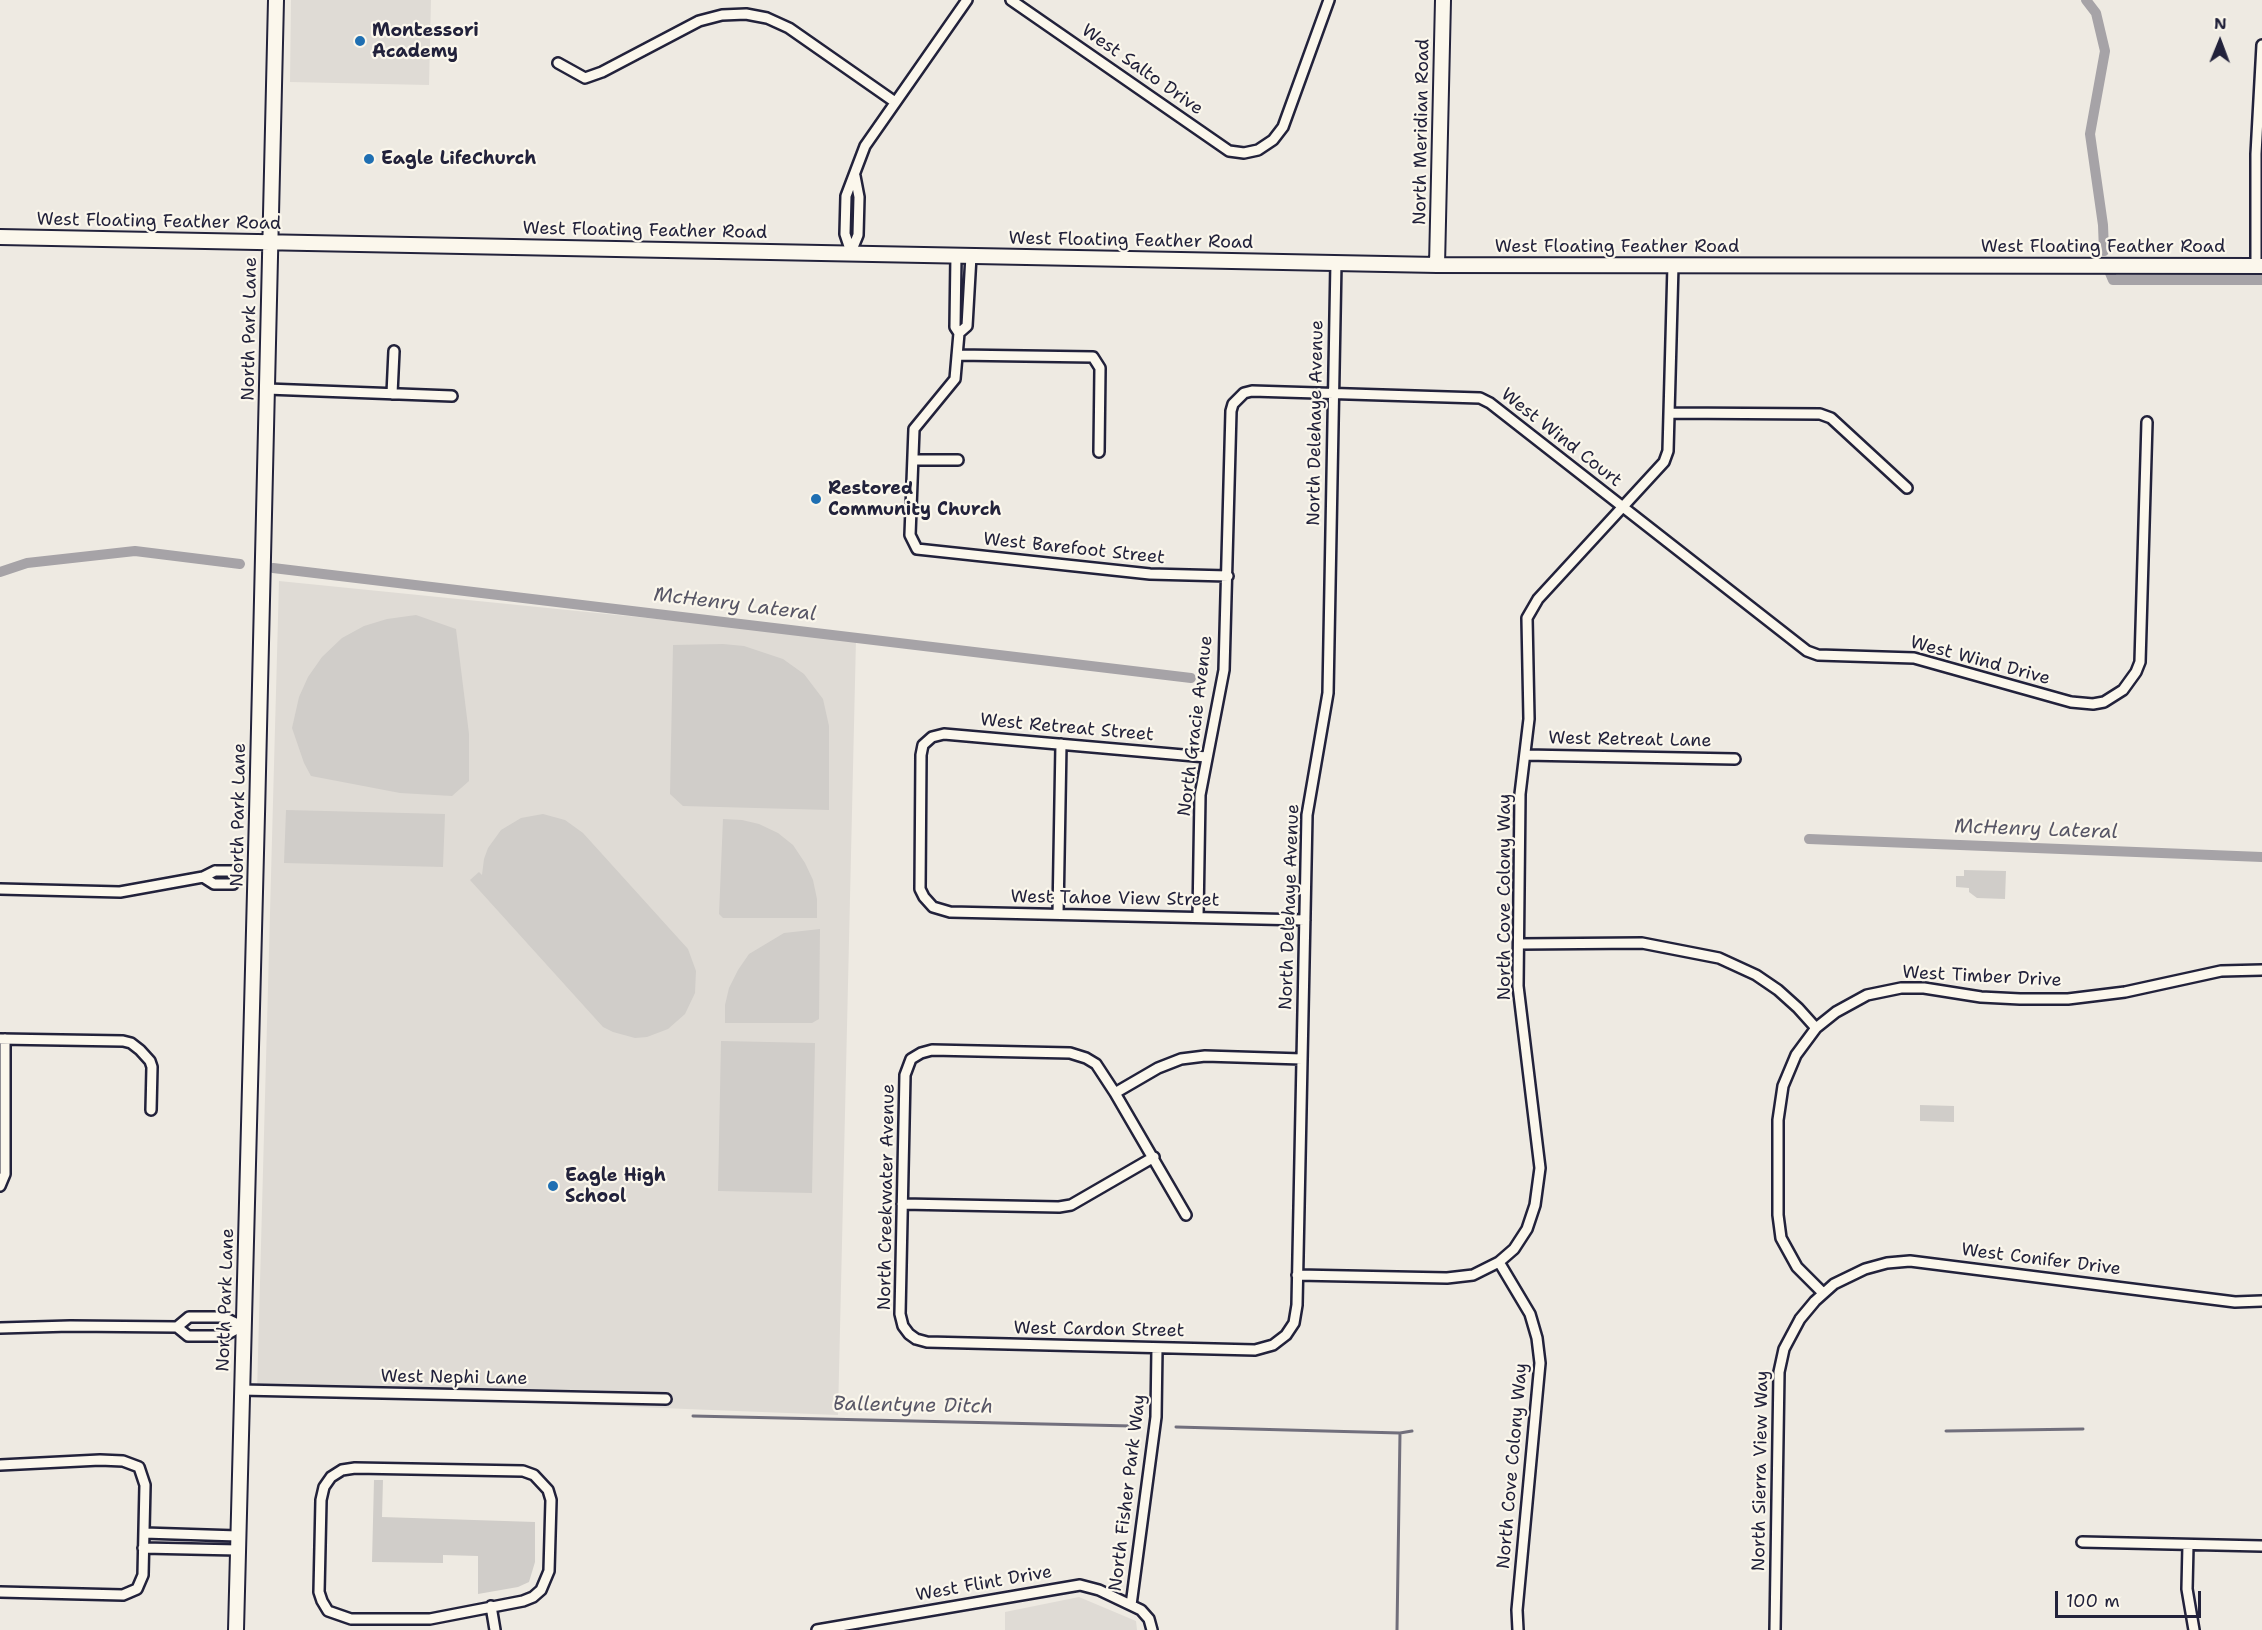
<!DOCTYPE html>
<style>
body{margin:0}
#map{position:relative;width:2262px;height:1630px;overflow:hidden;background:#eeeae2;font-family:"Shantell Sans",sans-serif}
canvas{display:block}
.north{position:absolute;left:2190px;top:12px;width:60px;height:60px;-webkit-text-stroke:4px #fbf7ec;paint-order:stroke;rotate:1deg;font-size:16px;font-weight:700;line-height:24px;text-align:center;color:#22223b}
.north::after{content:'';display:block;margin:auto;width:21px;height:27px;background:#22223b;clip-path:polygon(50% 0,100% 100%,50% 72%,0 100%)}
.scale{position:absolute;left:2055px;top:1591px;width:146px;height:27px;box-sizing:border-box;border:3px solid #22223b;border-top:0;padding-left:8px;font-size:18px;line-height:21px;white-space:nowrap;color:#22223b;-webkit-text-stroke:4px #fbf7ec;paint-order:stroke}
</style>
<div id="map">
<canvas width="2262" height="1630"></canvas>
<div class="north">N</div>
<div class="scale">100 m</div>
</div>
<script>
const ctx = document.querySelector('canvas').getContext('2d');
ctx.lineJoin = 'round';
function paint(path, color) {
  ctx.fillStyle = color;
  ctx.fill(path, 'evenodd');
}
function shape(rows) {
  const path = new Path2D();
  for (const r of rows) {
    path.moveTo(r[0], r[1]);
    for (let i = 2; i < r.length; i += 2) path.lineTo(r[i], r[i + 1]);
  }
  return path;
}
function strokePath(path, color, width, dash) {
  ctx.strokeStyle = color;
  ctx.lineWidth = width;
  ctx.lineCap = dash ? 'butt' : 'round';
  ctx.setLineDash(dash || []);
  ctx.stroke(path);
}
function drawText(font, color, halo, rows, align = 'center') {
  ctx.font = font + ' "Shantell Sans",sans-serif';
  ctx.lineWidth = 4.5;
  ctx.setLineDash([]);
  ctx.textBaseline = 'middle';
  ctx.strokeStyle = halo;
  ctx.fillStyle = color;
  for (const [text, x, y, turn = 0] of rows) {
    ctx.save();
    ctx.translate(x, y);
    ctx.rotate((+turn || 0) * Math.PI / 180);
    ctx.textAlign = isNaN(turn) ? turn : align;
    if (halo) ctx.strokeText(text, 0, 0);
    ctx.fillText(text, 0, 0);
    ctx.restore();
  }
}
paint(shape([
 [291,0,431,0,429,85,290,82],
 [279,581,856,639,838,1415,257,1392],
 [1079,1597,1136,1621,1137,1630,1005,1630,1005,1612]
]), '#dfdbd5');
paint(shape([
 [416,615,456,629,469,734,469,781,452,796,400,793,311,776,304,763,292,728,299,697,308,677,322,657,342,638,364,626,387,619],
 [723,644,744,646,783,659,804,674,823,699,829,726,829,810,683,806,670,794,673,645],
 [286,810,445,814,443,867,284,863],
 [543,814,565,820,583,833,688,949,696,971,695,993,685,1014,668,1029,647,1037,635,1038,613,1032,603,1027,470,880,479,872,482,875,484,859,488,848,501,830,521,818],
 [723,819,742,820,759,824,778,833,793,845,805,863,813,880,817,899,817,918,723,918,719,914],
 [1964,870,2006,871,2005,899,1977,898,1969,892,1969,888,1956,887,1956,876,1964,876],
 [820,929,819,1019,812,1023,725,1023,725,1005,729,988,738,970,749,954,784,933],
 [721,1041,815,1043,812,1193,718,1191],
 [1920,1105,1954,1106,1954,1122,1920,1121],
 [374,1480,383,1480,382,1517,535,1522,535,1562,529,1582,518,1587,478,1594,478,1556,443,1555,443,1563,372,1562]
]), '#d0cdc9');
strokePath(shape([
 [693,1416,1132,1426],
 [1176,1427,1400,1433,1412,1431],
 [1946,1431,2083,1429],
 [1397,1630,1400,1433]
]), '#716f7c', 3);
strokePath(shape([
 [2086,0,2096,13,2105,51,2090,134,2103,225,2104,251],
 [2110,273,2113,280,2262,280],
 [273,568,1191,678],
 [0,572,27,563,135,551,240,564],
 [1809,839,2262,857]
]), '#a6a3a7', 10);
const street = shape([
 [1011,0,1229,151,1244,153,1258,150,1273,140,1283,127,1329,0],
 [558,63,585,78,602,72,699,21,722,15,746,14,767,18,789,28,895,102],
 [855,176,859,197,858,235,851,252,845,234,846,196,865,146,967,0],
 [956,255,955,327,959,333,967,326,971,256],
 [2256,266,2256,154,2262,45],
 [959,333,955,379,914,429,910,535,917,549,1150,574,1228,576],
 [957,355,1093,357,1100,368,1099,452],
 [267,389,452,396],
 [392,394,394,351],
 [1670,413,1820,414,1831,418,1907,488],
 [913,460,958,460],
 [1525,755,1735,759],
 [1206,757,944,734,932,737,923,745,921,755,920,889,924,897,933,907,950,912,1305,920],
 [215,871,233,871,235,877,233,884,214,884,203,877,215,871],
 [0,889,120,892,203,877],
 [1058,914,1061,744],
 [1198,917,1200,795,1224,670,1231,411,1233,404,1244,393,1252,391,1480,398,1490,403,1807,651,1818,655,1914,658,2071,702,2093,704,2104,702,2123,690,2136,672,2140,662,2147,422],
 [1519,944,1642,943,1719,958,1756,975,1778,990,1798,1008,1816,1028],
 [0,1039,123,1041,131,1043,140,1050,150,1061,152,1067,151,1110],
 [1302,1059,1205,1056,1181,1059,1158,1068,1115,1093,1096,1064,1086,1058,1070,1053,932,1050,921,1053,911,1059,905,1075,900,1314,903,1326,909,1334,916,1339,927,1342,1255,1350,1273,1345,1286,1335,1294,1323,1297,1305,1307,815,1328,693,1336,262],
 [1115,1093,1186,1215],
 [0,1186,5,1174,5,1039],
 [902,1204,1059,1207,1071,1205,1154,1157],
 [1297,1275,1447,1278,1473,1275,1499,1262],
 [1823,1293,1797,1267,1781,1238,1778,1215,1778,1120,1783,1086,1796,1055,1816,1028,1836,1012,1867,995,1901,988,1924,988,1981,997,2020,999,2068,999,2125,992,2221,971,2262,970],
 [0,1328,70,1326,177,1327,188,1336,224,1336,242,1326,223,1317,189,1317,177,1327],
 [241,1390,666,1399],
 [0,1465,100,1460,123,1461,139,1467,145,1485,143,1575,137,1589,123,1595,0,1592],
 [355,1468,523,1471,534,1475,548,1490,551,1500,549,1571,541,1590,533,1597,523,1601,430,1619,351,1619,328,1611,322,1601,319,1592,321,1500,324,1487,331,1477,342,1470,355,1468],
 [144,1533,238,1536],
 [2082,1542,2262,1546],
 [2188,1545,2187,1589,2194,1630],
 [143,1548,238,1550],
 [1131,1605,1156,1417,1157,1348],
 [491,1606,495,1630],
 [817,1630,1080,1585,1099,1590,1141,1610,1149,1619,1152,1630],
 [1518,1630,1517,1610,1540,1363,1537,1338,1530,1314,1499,1262,1514,1249,1527,1229,1535,1205,1540,1168,1518,986,1520,794,1529,719,1527,618,1538,599,1664,462,1668,451,1673,265],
 [1775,1630,1779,1372,1784,1349,1800,1319,1815,1301,1834,1284,1865,1269,1887,1263,1910,1261,2235,1302,2262,1301]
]);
const secondary = shape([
 [0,237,1437,265,2262,266],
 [1437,265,1443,0],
 [236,1630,257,814,276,0]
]);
strokePath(street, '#22223b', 14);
strokePath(secondary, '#22223b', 18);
strokePath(street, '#fbf7ec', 9);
strokePath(secondary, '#fbf7ec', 14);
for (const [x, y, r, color] of [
 [360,41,6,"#1f6fb2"],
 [369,159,6,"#1f6fb2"],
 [816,499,6,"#1f6fb2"],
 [553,1186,6,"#1f6fb2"]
]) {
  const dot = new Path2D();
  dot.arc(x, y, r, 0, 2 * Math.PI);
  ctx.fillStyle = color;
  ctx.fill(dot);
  strokePath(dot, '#fbf7ec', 2);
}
drawText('bold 18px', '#22223b', '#fbf7ec', [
 ["Montessori",372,31],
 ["Academy",372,52],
 ["Eagle LifeChurch",381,159],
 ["Restored",828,489],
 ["Community Church",828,510],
 ["Eagle High",565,1176],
 ["School",565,1197]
], 'left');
drawText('18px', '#22223b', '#fbf7ec', [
 ["West Salto Drive",1142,70,35],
 ["North Meridian Road",1422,132,-89],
 ["West Floating Feather Road",159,222,1],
 ["West Floating Feather Road",645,231,1],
 ["West Floating Feather Road",1131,241,1],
 ["West Floating Feather Road",1617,247],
 ["West Floating Feather Road",2103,247],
 ["North Park Lane",250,329,-89],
 ["North Delehaye Avenue",1316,423,-89],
 ["West Wind Court",1561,438,38],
 ["West Barefoot Street",1074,549,6],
 ["West Wind Drive",1980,661,15],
 ["North Gracie Avenue",1196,726,-83],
 ["West Retreat Street",1067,728,5],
 ["West Retreat Lane",1630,740,1],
 ["North Park Lane",239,815,-89],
 ["North Cove Colony Way",1505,897,-90],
 ["West Tahoe View Street",1115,899,1],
 ["North Delehaye Avenue",1290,907,-88],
 ["West Timber Drive",1982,977,3],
 ["North Creekwater Avenue",887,1197,-89],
 ["West Conifer Drive",2041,1260,7],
 ["North Park Lane",226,1300,-88],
 ["West Cardon Street",1099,1330,1],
 ["West Nephi Lane",454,1378,1],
 ["North Cove Colony Way",1513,1466,-85],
 ["North Sierra View Way",1761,1471,-89],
 ["North Fisher Park Way",1128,1493,-83],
 ["West Flint Drive",984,1584,-10]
]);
drawText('italic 20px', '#575666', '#fbf7ec', [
 ["McHenry Lateral",735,605,7],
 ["McHenry Lateral",2036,830,2],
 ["Ballentyne Ditch",913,1406,1]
]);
</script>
